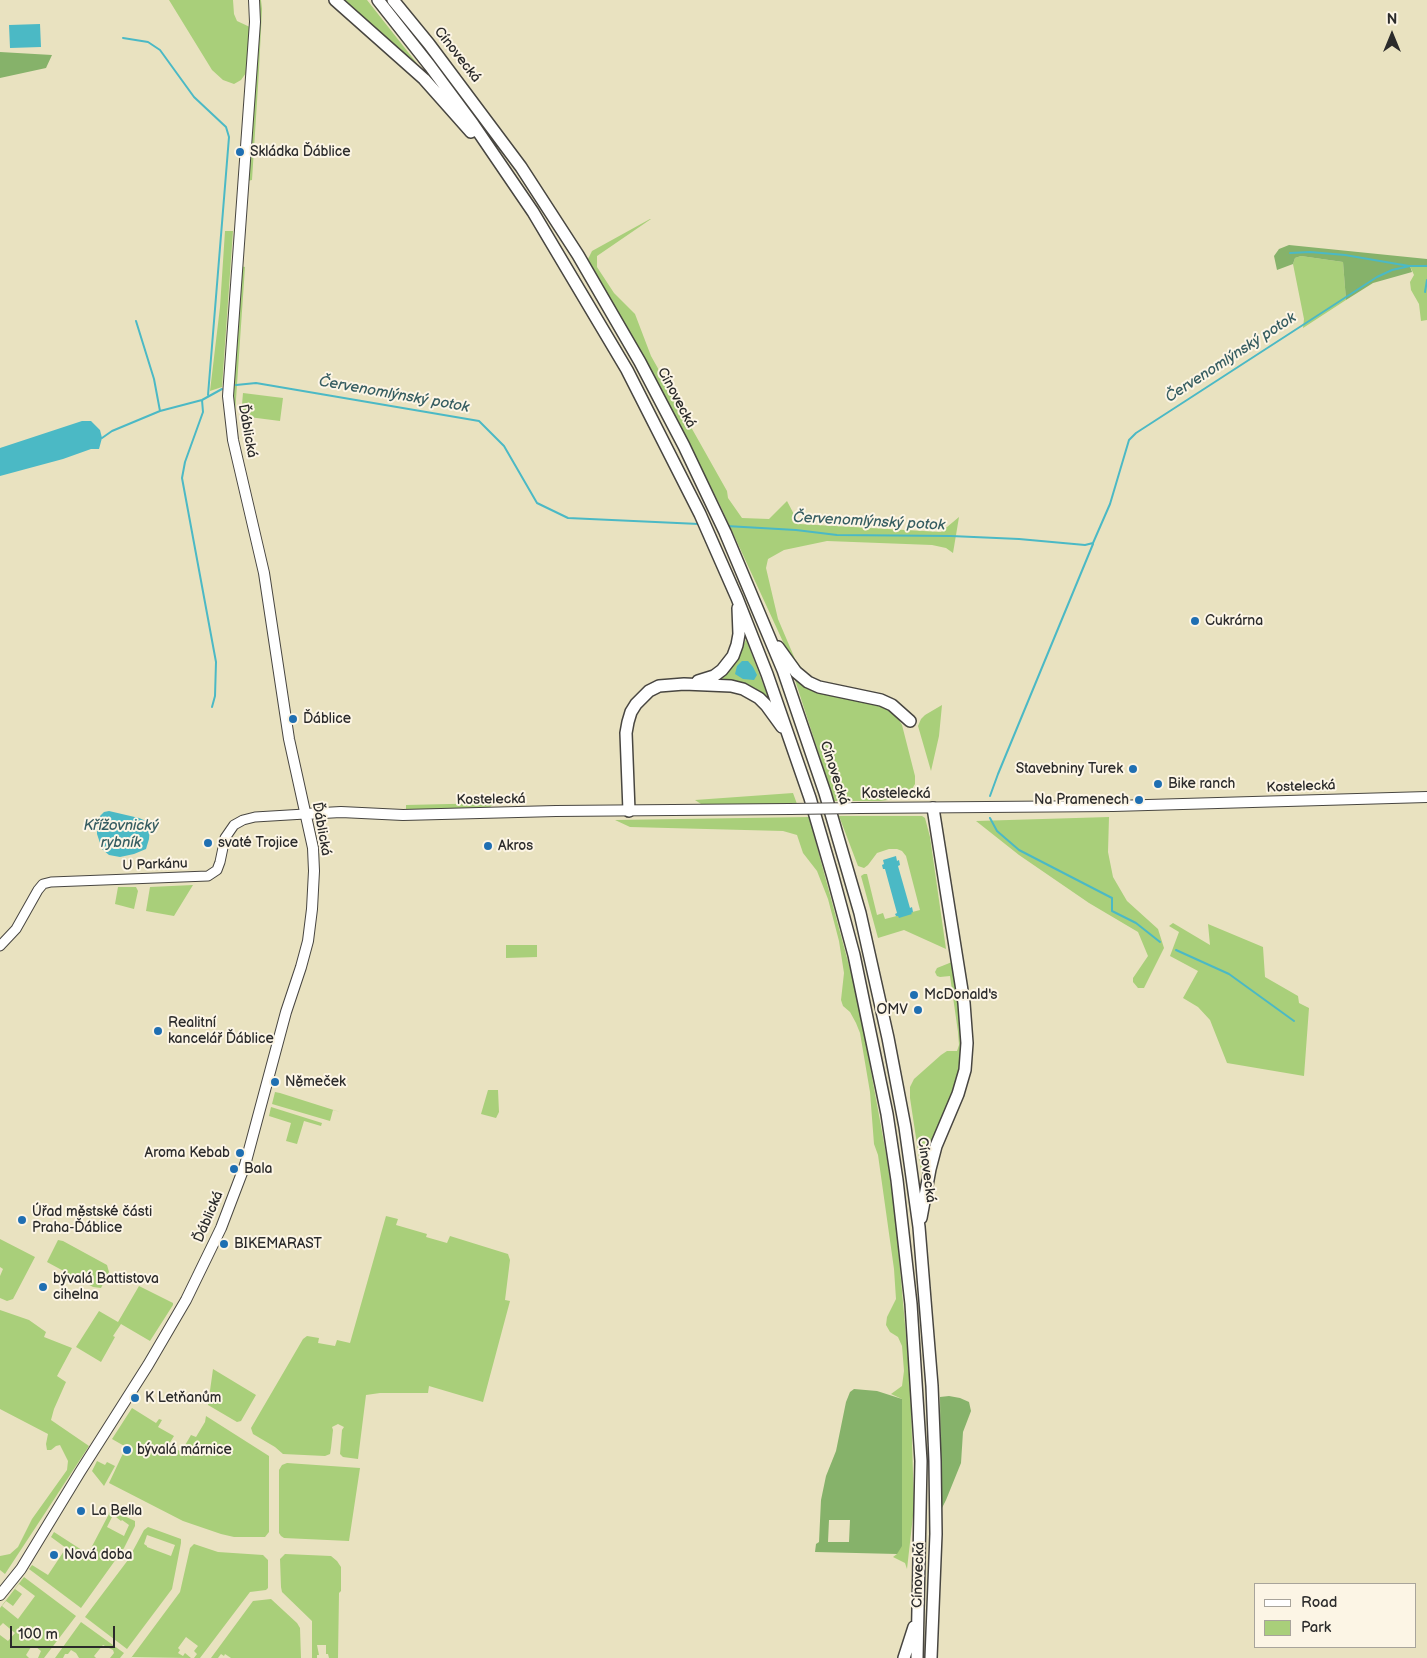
<!DOCTYPE html>
<meta charset="utf-8">
<style>
body{margin:0}
#map{position:relative;width:1427px;height:1658px;overflow:hidden;background:#e9e2c0;font-family:"Balsamiq Sans",sans-serif}
canvas{display:block}
.legend{position:absolute;left:1254px;top:1583px;width:162px;height:65px;box-sizing:border-box;background:#fcf5e5;border:1px solid #a8a49b;margin:0;padding:6px 9px;list-style:none;font-size:15px;color:#2b2b2b}
.legend li{display:flex;align-items:center;gap:10px;height:25px}
.legend b{width:25px;border:1px solid #a8a49b}
.north{position:absolute;left:1367px;top:10px;width:50px;height:50px;-webkit-text-stroke:4px #fcf5e5;paint-order:stroke;rotate:0deg;font-size:14px;font-weight:700;line-height:20px;text-align:center;color:#2b2b2b}
.north::after{content:'';display:block;margin:auto;width:18px;height:22px;background:#2b2b2b;clip-path:polygon(50% 0,100% 100%,50% 72%,0 100%)}
.scale{position:absolute;left:10px;top:1626px;width:105px;height:22px;box-sizing:border-box;border:2px solid #2b2b2b;border-top:0;padding-left:6px;font-size:15px;line-height:18px;white-space:nowrap;color:#2b2b2b;-webkit-text-stroke:4px #fcf5e5;paint-order:stroke}
</style>
<div id="map">
<canvas width="1427" height="1658"></canvas>
<ul class="legend">
<li><b style="height:6px;background:#fff"></b>Road</li>
<li><b style="height:14px;background:#a9cf7a"></b>Park</li>
</ul>
<div class="north">N</div>
<div class="scale">100 m</div>
</div>
<script>
const ctx = document.querySelector('canvas').getContext('2d');
ctx.lineJoin = 'round';
function paint(path, color) {
  ctx.fillStyle = color;
  ctx.fill(path, 'evenodd');
}
function shape(rows) {
  const path = new Path2D();
  for (const r of rows) {
    path.moveTo(r[0], r[1]);
    for (let i = 2; i < r.length; i += 2) path.lineTo(r[i], r[i + 1]);
  }
  return path;
}
function strokePath(path, color, width, dash) {
  ctx.strokeStyle = color;
  ctx.lineWidth = width;
  ctx.lineCap = dash ? 'butt' : 'round';
  ctx.setLineDash(dash || []);
  ctx.stroke(path);
}
function drawText(font, color, halo, rows, align = 'center') {
  ctx.font = font + ' "Balsamiq Sans",sans-serif';
  ctx.lineWidth = 4;
  ctx.setLineDash([]);
  ctx.textBaseline = 'middle';
  ctx.strokeStyle = halo;
  ctx.fillStyle = color;
  for (const [text, x, y, turn = 0] of rows) {
    ctx.save();
    ctx.translate(x, y);
    ctx.rotate((+turn || 0) * Math.PI / 180);
    ctx.textAlign = isNaN(turn) ? turn : align;
    if (halo) ctx.strokeText(text, 0, 0);
    ctx.fillText(text, 0, 0);
    ctx.restore();
  }
}
paint(shape([
 [169,0,233,0,234,14,237,21,252,28,246,73,241,80,234,84,223,80,212,70],
 [257,0,261,0,262,9,259,70,252,180,247,181],
 [343,0,367,0,426,75],
 [650,219,651,219,597,256,597,267,614,293,635,314,651,356,727,491,728,498,742,518,769,519,787,501,799,524,941,532,959,517,953,553,946,548,932,545,827,541,784,550,768,559,766,568,778,619,795,659,806,674,790,657,720,505,671,408,588,259,592,251],
 [225,231,233,231,222,387,210,391,220,307],
 [1301,256,1343,262,1346,300,1303,328,1304,319,1293,264,1295,258],
 [241,266,245,267,235,414,232,412],
 [1410,266,1427,266,1427,320,1421,321,1419,304,1411,290,1410,282,1414,275],
 [243,393,283,398,280,421,241,416],
 [746,639,770,702,760,691,748,685,735,681,719,680,718,678,726,674,737,662],
 [795,680,816,693,880,704,895,713,902,725,915,776,915,784,909,794,897,799,880,801,834,801],
 [942,705,939,736,931,771,918,726,921,719,925,715],
 [793,793,797,804,701,804,695,800],
 [493,803,489,809,409,811,406,809,406,805],
 [839,816,922,816,925,818,930,837,946,949,904,930,878,938,861,876,864,874,867,874,877,915,883,913,885,919,920,910,906,856,902,851,897,849,889,849,877,853,868,865,864,868,858,866],
 [809,817,857,995,887,1159,895,1213,908,1358,911,1406,914,1507,907,1569,905,1563,893,1557,897,1554,902,1399,891,1394,902,1386,904,1371,902,1346,898,1337,890,1332,886,1325,887,1317,896,1299,894,1269,878,1155,874,1144,870,1092,860,1033,856,1023,850,1012,843,1006,841,1000,844,973,839,941,828,899,817,871,803,853,797,835,783,831,630,827,615,820],
 [1109,817,1108,852,1113,877,1127,901,1158,929,1164,948,1144,988,1138,988,1133,982,1133,978,1148,956,1138,932,1089,903,1019,855,976,821],
 [193,885,174,916,146,911,150,887],
 [118,887,136,887,138,891,134,909,115,904],
 [1173,923,1210,945,1208,924,1263,947,1265,977,1298,996,1299,1003,1309,1008,1304,1076,1227,1063,1210,1020,1198,1007,1183,998,1198,971,1170,956,1179,932,1169,926],
 [506,945,537,945,537,957,506,958],
 [952,962,962,1031,962,1061,952,1098,928,1152,923,1171,921,1171,910,1098,910,1087,914,1079,941,1055,947,1051,957,1051,959,1045,958,1032,950,976,940,977,937,976,935,972,937,968],
 [488,1090,498,1090,499,1112,496,1118,481,1114],
 [275,1092,280,1093,340,1112,333,1110,330,1121,272,1104],
 [271,1107,322,1123,321,1126,304,1121,297,1144,286,1141,291,1123,269,1116],
 [386,1216,398,1219,396,1225,427,1234,426,1237,447,1243,450,1236,508,1254,510,1260,505,1300,510,1301,483,1402,429,1386,428,1393,380,1393,366,1395,358,1459,343,1457,340,1454,342,1430,344,1427,338,1424,332,1427,333,1430,331,1448,330,1454,325,1456,283,1454,275,1447,253,1434,251,1428,303,1339,307,1336,319,1338,318,1343,335,1346,337,1340,350,1343],
 [0,1239,35,1257,13,1299,7,1301,0,1298,0,1276,3,1269,0,1267],
 [58,1240,63,1241,107,1265,109,1272,101,1288,93,1287,47,1262],
 [139,1286,173,1303,173,1305,150,1341,121,1324,113,1336,115,1337,101,1362,76,1347,99,1311,118,1322],
 [0,1310,29,1320,46,1332,44,1337,72,1348,57,1376,66,1382,54,1409,51,1420,89,1446,5,1574,0,1570,0,1556,10,1554,18,1547,32,1519,67,1470,68,1461,60,1445,56,1446,51,1450,47,1450,46,1444,48,1434,0,1409],
 [213,1369,256,1395,241,1421,237,1422,208,1405],
 [132,1408,156,1423,159,1419,162,1420,158,1427,174,1436,169,1444,181,1452,191,1435,196,1437,205,1422,206,1416,269,1456,269,1532,265,1537,234,1537,221,1534,183,1521,109,1483,126,1447,112,1439],
 [97,1461,105,1465,107,1462,115,1466,104,1486,92,1471],
 [287,1463,360,1468,349,1541,284,1538,281,1536,279,1533,279,1470,282,1465],
 [111,1510,135,1521,135,1526,124,1548,81,1608,29,1569,32,1565,48,1575,66,1548,51,1537,54,1532,88,1554],
 [112,1517,116,1517,121,1521,122,1520,129,1525,124,1536,107,1527],
 [148,1527,181,1539,181,1543,172,1589,127,1649,85,1617,128,1560,144,1530],
 [147,1535,175,1545,171,1556,147,1547,147,1546,144,1544],
 [194,1544,218,1552,263,1555,268,1560,268,1588,266,1590,250,1592,200,1658,194,1658,197,1654,194,1651,198,1646,186,1637,178,1648,180,1650,178,1653,183,1656,185,1653,191,1658,132,1657,131,1658,180,1592,190,1548],
 [285,1554,331,1556,337,1561,341,1567,341,1591,339,1593,338,1658,329,1658,328,1654,326,1654,326,1645,317,1645,319,1655,317,1655,317,1658,312,1658,312,1621,282,1592,281,1587,280,1559],
 [24,1577,76,1616,44,1658,38,1658,41,1651,35,1646,31,1647,26,1655,29,1658,0,1658,0,1635,8,1641,15,1633,3,1623,0,1626,0,1608],
 [19,1584,35,1596,18,1619,2,1606,6,1601,13,1606,22,1594,15,1589],
 [271,1599,297,1623,300,1628,301,1658,231,1658,225,1654,224,1656,221,1654,218,1658,211,1658,253,1601],
 [81,1622,124,1653,120,1658,110,1658,114,1653,113,1650,103,1645,94,1656,96,1658,79,1658,76,1653,71,1650,68,1654,65,1654,63,1658,55,1658]
]), '#a9cf7a');
paint(shape([
 [0,52,52,55,46,68,0,78],
 [1289,245,1427,259,1427,266,1410,266,1412,272,1373,283,1346,300,1343,262,1301,256,1295,258,1293,264,1277,270,1274,256,1279,249],
 [854,1389,877,1391,902,1399,902,1546,897,1554,815,1552,816,1544,819,1542,821,1500,826,1476,836,1451,846,1402,850,1392],
 [829,1520,850,1520,849,1542,828,1542],
 [949,1396,960,1398,969,1402,971,1411,963,1432,961,1463,946,1500,941,1510,940,1397]
]), '#86b26a');
paint(shape([
 [40,24,41,47,10,48,9,25],
 [82,421,91,421,100,430,102,438,99,449,91,449,63,459,0,476,0,448],
 [742,661,748,661,753,667,757,675,754,680,743,679,735,674,737,666],
 [109,811,139,818,146,821,150,826,149,839,146,849,134,854,120,857,109,855,102,849,97,834,97,826,100,816,104,812],
 [896,856,897,861,899,860,900,865,898,866,910,908,912,907,913,912,911,913,912,914,899,918,898,916,896,916,895,914,897,913,885,869,883,869,882,865,884,864,883,860]
]), '#4bb9c5');
strokePath(shape([
 [123,38,148,42,160,50,194,97,226,127,229,137,208,395],
 [1290,253,1310,252,1345,255,1409,266],
 [1425,292,1427,280],
 [136,321,154,379,160,411],
 [236,385,256,383,479,421,504,446,537,503,568,518,699,524],
 [202,400,203,412,185,462,182,478,216,662,215,696,212,707],
 [102,438,112,431,160,411,202,400,222,389],
 [726,526,796,530,837,535,951,536,1019,539,1085,545,1093,543,1110,504,1129,440,1136,433,1377,277,1392,270,1410,266,1427,266],
 [990,796,998,774,1093,544],
 [990,818,997,831,1019,850,1112,898,1112,911,1136,923,1160,942],
 [1176,950,1229,974,1294,1021]
]), '#4bb9c5', 2);
const tertiary = shape([
 [0,946,16,929,38,890,43,884,51,882,208,876,217,870,220,862,225,838,234,825,243,820,255,817,305,814]
]);
const secondary = shape([
 [860,808,1113,806,1427,797],
 [305,814,341,812,403,815,556,811,790,809],
 [0,1595,21,1569,80,1472,148,1365,186,1300,221,1228,245,1165,286,1012,301,967,308,941,312,909,314,871,313,848,289,739,264,573,233,440,228,396,255,22,254,0]
]);
const trunk = shape([
 [335,0,424,79,471,132],
 [378,0,430,66,473,124,533,212,627,370,700,514,737,598,767,674,810,798,833,877,854,955,887,1114,897,1180,911,1304,921,1461,917,1658],
 [393,0,429,44,521,167,578,255,640,362,684,446,725,532,783,670,825,793,860,913,888,1038,905,1127,919,1227,932,1386,935,1461,936,1534,931,1658],
 [778,647,796,672,808,682,819,687,881,700,892,705,910,721],
 [698,681,714,676,722,670,733,656,737,645,739,634,738,608],
 [629,811,626,733,628,722,631,712,636,704,649,691,659,686,684,684,731,686,743,689,759,698,766,705,782,727],
 [921,1218,930,1169,936,1146,958,1094,965,1070,967,1043,964,1003,933,808],
 [904,1658,914,1627]
]);
strokePath(tertiary, '#484641', 11);
strokePath(secondary, '#484641', 12);
strokePath(trunk, '#484641', 14);
strokePath(tertiary, '#fff', 9);
strokePath(secondary, '#fff', 10);
strokePath(trunk, '#fff', 11);
const secondaryBridge = shape([
 [790,809,860,808]
]);
strokePath(secondaryBridge, '#484641', 12, []);
strokePath(secondaryBridge, '#fff', 10);
for (const [x, y, r, color] of [
 [240,152,5,"#1f6fb2"],
 [1195,621,5,"#1f6fb2"],
 [293,719,5,"#1f6fb2"],
 [1133,769,5,"#1f6fb2"],
 [1158,784,5,"#1f6fb2"],
 [1139,800,5,"#1f6fb2"],
 [208,843,5,"#1f6fb2"],
 [488,846,5,"#1f6fb2"],
 [914,995,5,"#1f6fb2"],
 [918,1010,5,"#1f6fb2"],
 [158,1031,5,"#1f6fb2"],
 [275,1082,5,"#1f6fb2"],
 [240,1153,5,"#1f6fb2"],
 [234,1169,5,"#1f6fb2"],
 [22,1220,5,"#1f6fb2"],
 [224,1244,5,"#1f6fb2"],
 [43,1287,5,"#1f6fb2"],
 [135,1398,5,"#1f6fb2"],
 [127,1450,5,"#1f6fb2"],
 [81,1511,5,"#1f6fb2"],
 [54,1555,5,"#1f6fb2"]
]) {
  const dot = new Path2D();
  dot.arc(x, y, r, 0, 2 * Math.PI);
  ctx.fillStyle = color;
  ctx.fill(dot);
  strokePath(dot, '#fcf5e5', 2);
}
drawText('14px', '#2b2b2b', '#fcf5e5', [
 ["Cínovecká",457,55,52],
 ["Cínovecká",676,398,62],
 ["Ďáblická",247,431,80],
 ["Cínovecká",834,773,72],
 ["Kostelecká",1301,787,-2],
 ["Kostelecká",896,794],
 ["Kostelecká",491,800,-1],
 ["Ďáblická",321,829,80],
 ["U Parkánu",155,865,-2],
 ["Cínovecká",926,1170,82],
 ["Ďáblická",209,1217,-67],
 ["Cínovecká",919,1575,-88]
]);
drawText('14px', '#2b2b2b', '#fcf5e5', [
 ["Skládka Ďáblice",250,152],
 ["Cukrárna",1205,621],
 ["Ďáblice",303,719],
 ["Stavebniny Turek",1123,769,"right"],
 ["Bike ranch",1168,784],
 ["Na Pramenech",1129,800,"right"],
 ["svaté Trojice",218,843],
 ["Akros",498,846],
 ["McDonald's",924,995],
 ["OMV",908,1010,"right"],
 ["Realitní",168,1023],
 ["kancelář Ďáblice",168,1039],
 ["Němeček",285,1082],
 ["Aroma Kebab",230,1153,"right"],
 ["Bala",244,1169],
 ["Úřad městské části",32,1212],
 ["Praha-Ďáblice",32,1228],
 ["BIKEMARAST",234,1244],
 ["bývalá Battistova",53,1279],
 ["cihelna",53,1295],
 ["K Letňanům",145,1398],
 ["bývalá márnice",137,1450],
 ["La Bella",91,1511],
 ["Nová doba",64,1555]
], 'left');
drawText('italic 15px', '#365d61', '#fcf5e5', [
 ["Červenomlýnský potok",1231,358,-33],
 ["Červenomlýnský potok",394,395,10],
 ["Červenomlýnský potok",869,522,3],
 ["Křížovnický",121,826],
 ["rybník",121,843]
]);
</script>
